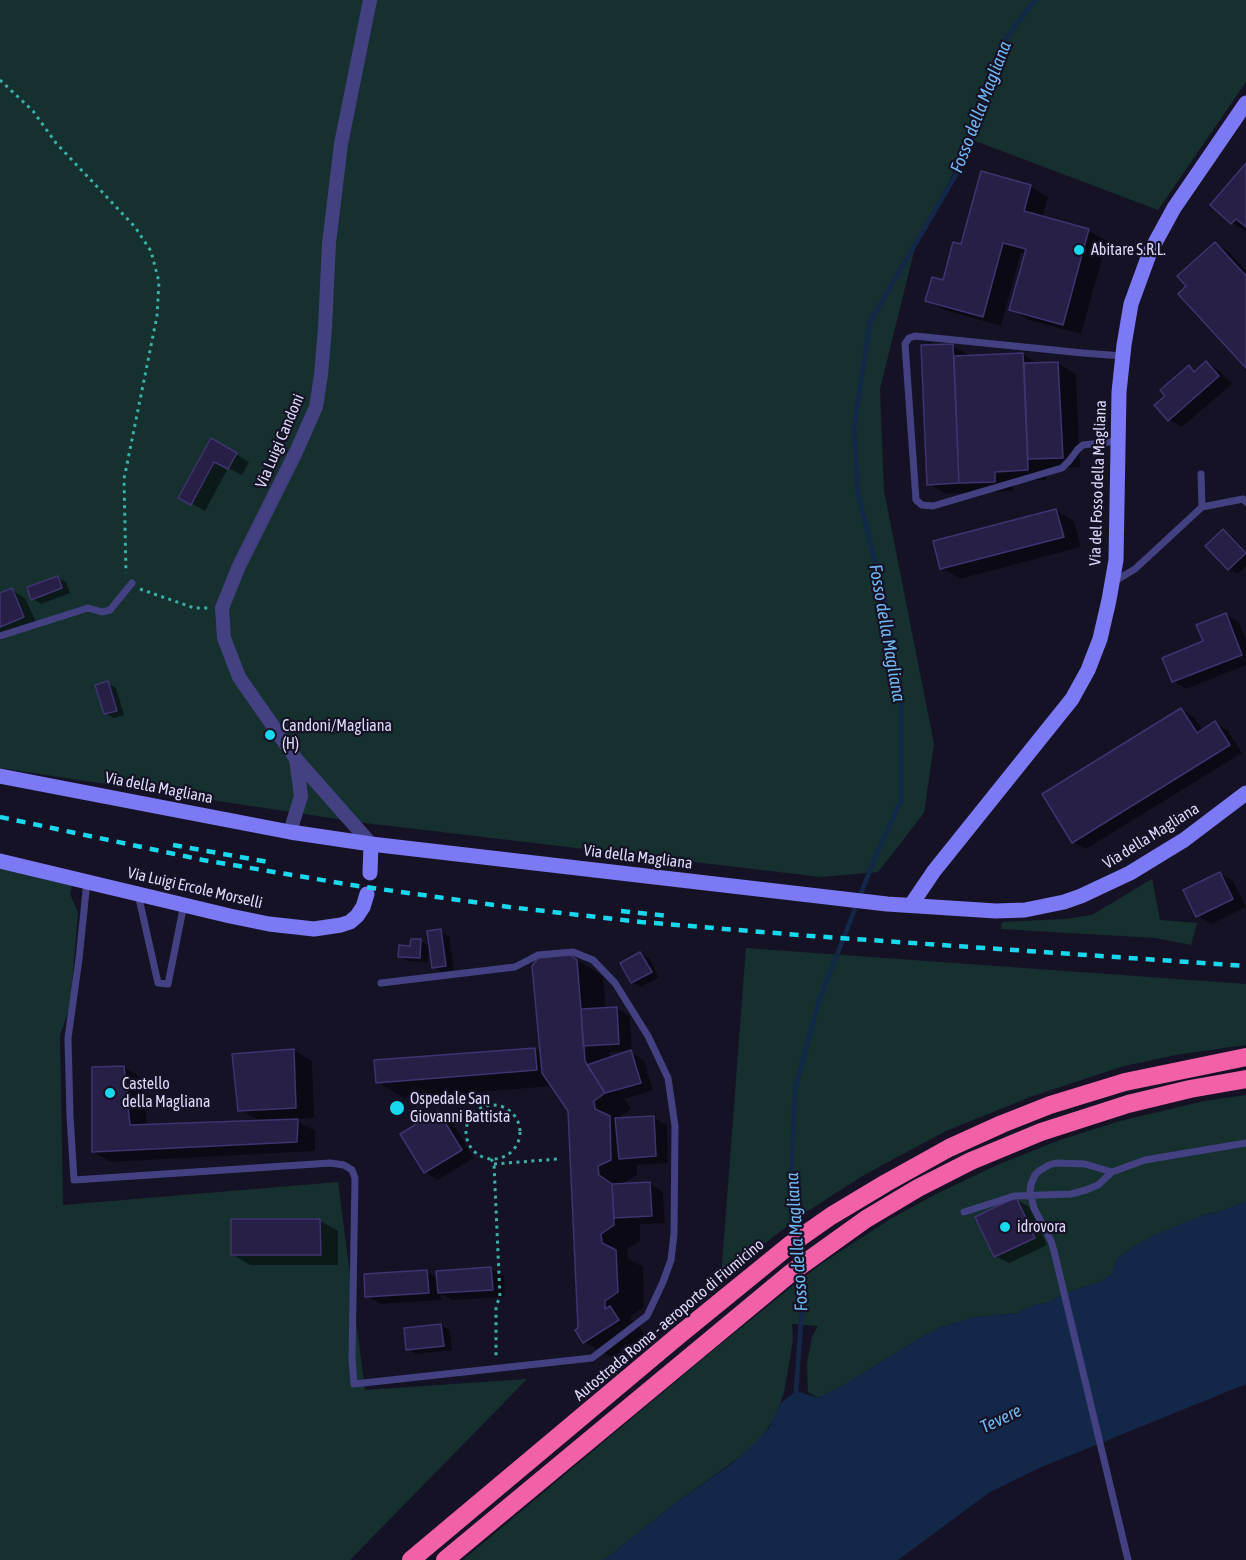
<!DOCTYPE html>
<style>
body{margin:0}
canvas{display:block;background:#151226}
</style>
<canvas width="1246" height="1560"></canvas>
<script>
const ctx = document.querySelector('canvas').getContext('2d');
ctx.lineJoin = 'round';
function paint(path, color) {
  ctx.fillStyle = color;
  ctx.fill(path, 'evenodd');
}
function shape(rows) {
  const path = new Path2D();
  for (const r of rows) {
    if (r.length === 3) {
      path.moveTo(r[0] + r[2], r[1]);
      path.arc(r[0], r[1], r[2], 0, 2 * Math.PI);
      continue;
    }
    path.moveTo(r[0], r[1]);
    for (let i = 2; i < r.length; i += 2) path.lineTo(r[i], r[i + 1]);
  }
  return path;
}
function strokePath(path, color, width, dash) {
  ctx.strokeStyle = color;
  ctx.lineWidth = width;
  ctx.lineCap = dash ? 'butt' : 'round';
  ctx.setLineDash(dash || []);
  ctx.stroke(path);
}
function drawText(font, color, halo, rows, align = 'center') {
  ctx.font = font + ' "Asap Condensed",sans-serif';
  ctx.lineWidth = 4.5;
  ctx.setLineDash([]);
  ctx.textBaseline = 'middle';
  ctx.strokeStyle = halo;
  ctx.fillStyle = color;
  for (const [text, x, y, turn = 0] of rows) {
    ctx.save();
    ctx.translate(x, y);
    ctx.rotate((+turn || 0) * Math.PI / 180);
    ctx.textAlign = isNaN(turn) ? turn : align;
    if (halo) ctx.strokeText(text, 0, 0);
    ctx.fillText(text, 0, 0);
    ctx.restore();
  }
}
paint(shape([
 [0,0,1246,0,1246,82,1158,210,970,139,914,251,880,389,884,491,934,744,924,813,878,872,821,877,357,822,0,768],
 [0,868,72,886,70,894,78,913,71,997,68,1012,60,1035,63,1205,338,1182,365,1390,527,1379,350,1560,0,1560],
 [1152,879,1160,920,1197,923,1191,945,1156,938,1001,929,1002,922,1065,919,1092,915],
 [746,948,1246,984,1246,1045,1181,1054,1124,1066,1030,1097,946,1131,864,1175,831,1196,799,1217,721,1277],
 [1246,1095,1246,1202,1218,1212,1207,1214,1151,1237,1133,1247,1117,1259,1112,1274,1102,1281,1066,1293,1047,1303,1034,1305,1018,1313,974,1317,939,1328,915,1341,844,1385,818,1398,808,1392,807,1363,812,1337,818,1326,792,1324,793,1340,784,1392,776,1416,760,1439,741,1456,673,1505,604,1560,463,1560,711,1352,795,1284,824,1262,892,1218,936,1194,997,1165,1060,1140,1120,1121,1204,1101]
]), '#15302f');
paint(shape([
 [1246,1202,1246,1384,1039,1468,990,1492,898,1560,604,1560,673,1505,730,1465,751,1447,769,1428,781,1403,796,1391,818,1398,844,1385,915,1341,939,1328,974,1317,1018,1313,1034,1305,1047,1303,1066,1293,1102,1281,1112,1274,1117,1259,1133,1247,1151,1237,1174,1227,1207,1214,1218,1212]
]), '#132849');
paint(shape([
 [1246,166,1246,231,1232,223,1212,205],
 [1030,186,1048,197,1042,218,1089,231,1107,241,1081,334,1029,320,1011,309,1027,254,1021,252,1001,326,945,310,927,300,944,282,962,246],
 [1215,243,1228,251,1246,271,1246,366,1188,287],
 [953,346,971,356,1023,354,1039,364,1058,363,1076,374,1080,467,1046,468,1046,480,1013,481,1013,491,947,494,929,484],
 [1207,363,1220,371,1232,384,1182,427,1169,420,1168,396,1189,367,1197,372],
 [211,440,249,462,242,475,228,468,205,511,180,497],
 [1056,510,1074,521,1081,547,960,579,942,568],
 [1223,531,1232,536,1246,551,1246,566,1238,574,1229,569],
 [57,577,66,582,70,593,41,604,33,599],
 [11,590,25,598,37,624,0,640,0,595],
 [1226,615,1239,622,1246,640,1246,665,1186,689,1173,681],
 [107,683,116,688,124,715,114,718,105,713],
 [1181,709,1194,717,1203,731,1215,723,1228,731,1242,753,1086,849,1073,842],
 [1220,873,1233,881,1246,907,1211,924,1198,916,1185,891],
 [441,931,449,936,454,970,442,972,434,967],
 [421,941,429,946,428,962,408,961,400,956],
 [640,953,649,958,659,977,641,987,632,982],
 [569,955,596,971,603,977,606,1009,616,1008,630,1016,632,1053,644,1060,653,1090,625,1099,631,1109,620,1117,620,1119,653,1117,667,1125,668,1163,637,1165,637,1175,625,1182,625,1185,650,1184,663,1192,665,1223,640,1224,640,1241,627,1249,628,1259,643,1267,644,1307,631,1316,631,1320,637,1323,645,1336,611,1357,585,1342,580,1329,569,1111,553,1086,404,1098,377,1082,535,1049,542,1053],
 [582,1045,585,1045,587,1069,584,1069],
 [630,1051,610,1059,609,1052],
 [294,1050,312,1061,314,1118,293,1119,315,1131,315,1151,111,1162,93,1152,124,1067,142,1078,147,1126,261,1122,240,1110],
 [438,1113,451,1120,474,1158,438,1180,425,1172],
 [1016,1199,1029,1207,1047,1245,1009,1263,995,1256],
 [320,1221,338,1231,338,1265,250,1265,232,1254],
 [491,1269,504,1276,505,1297,452,1300,441,1294,441,1300,380,1304,367,1296,427,1272,438,1278],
 [441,1325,450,1330,452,1350,416,1354,408,1349]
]), '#0007');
strokePath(shape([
 [795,1234,791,1184,795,1089,819,1001,876,855,901,801,901,693,884,598,858,493,854,428,870,322,961,166,1007,37,1035,0],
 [798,1395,796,1391,802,1309,799,1272]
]), '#132849', 4.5);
const building = shape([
 [1246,163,1246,227,1236,219,1231,224,1210,205,1246,163],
 [981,171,1031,185,1024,211,1089,229,1063,325,1009,310,1026,249,1003,243,983,317,925,301,932,277,943,280,953,242,961,244,981,171],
 [1215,242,1245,275,1246,274,1246,368,1178,294,1186,286,1177,276,1215,242],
 [953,344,959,483,927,485,921,345,953,344],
 [1023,353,1028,470,995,472,995,482,959,483,954,356,1023,353],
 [1206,361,1219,376,1168,421,1154,405,1165,396,1160,390,1189,365,1194,372,1206,361],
 [1058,362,1063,458,1028,459,1024,363,1058,362],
 [211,438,237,453,228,469,214,462,191,505,178,498,211,438],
 [1056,509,1064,537,940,569,933,541,1056,509],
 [1223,529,1246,553,1228,570,1205,546,1223,529],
 [58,576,62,588,31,600,27,587,58,576],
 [12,588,24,617,0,627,0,593,12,588],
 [1226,613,1242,655,1172,682,1162,658,1203,641,1196,625,1226,613],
 [108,681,117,711,104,714,95,685,108,681],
 [1181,708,1197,733,1215,721,1230,745,1072,843,1042,794,1181,708],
 [1220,872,1233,899,1196,917,1183,890,1220,872],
 [441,929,446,966,432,968,427,931,441,929],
 [411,939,421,939,420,958,398,957,399,945,410,946,411,939],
 [640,952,652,972,631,983,620,963,640,952],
 [569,954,577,960,585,1061,605,1093,594,1101,595,1109,610,1116,611,1160,598,1166,599,1175,612,1184,614,1225,601,1234,602,1243,616,1250,618,1292,605,1301,605,1309,610,1306,619,1320,583,1343,575,1330,578,1328,568,1111,542,1073,532,966,539,957,569,954],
 [617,1007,619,1044,583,1046,581,1009,617,1007],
 [535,1048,537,1070,376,1083,374,1060,535,1048],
 [294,1049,296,1108,238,1111,232,1054,294,1049],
 [631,1050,641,1083,605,1093,587,1065,631,1050],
 [124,1066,130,1125,298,1119,297,1142,92,1152,92,1067,124,1066],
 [438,1111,462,1150,424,1173,400,1134,438,1111],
 [654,1116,656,1156,619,1159,615,1118,654,1116],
 [650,1182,652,1216,614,1218,612,1184,650,1182],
 [1016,1197,1035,1238,994,1257,975,1217,1016,1197],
 [231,1219,320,1219,321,1255,231,1255,231,1219],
 [491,1267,493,1290,438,1293,436,1271,491,1267],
 [427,1270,429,1293,365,1297,364,1274,427,1270],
 [441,1324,444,1346,406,1350,404,1328,441,1324]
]);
paint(building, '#271f46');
strokePath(building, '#3f3370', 1.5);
strokePath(shape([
 [0,80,33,111,56,143,135,227,151,251,159,282,157,316,124,479,126,573],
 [140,589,194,608,208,608],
 [493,1132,27],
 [491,1159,494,1164,500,1297,496,1306,496,1357],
 [494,1164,558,1159]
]), '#3ab0a8', 3, [3, 4.5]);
strokePath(shape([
 [1118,441,1083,445,1078,449,1069,461,1062,468,933,506,922,505,916,500,905,344,909,338,915,336,1083,353,1123,356],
 [1201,474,1202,507],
 [1115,581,1135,569,1202,507,1243,499,1246,502],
 [0,636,88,608,102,612,110,610,132,583],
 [87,881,79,959,68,1038,70,1116,74,1180,330,1163,344,1165,352,1170,355,1178,352,1358,354,1384,592,1358,647,1316,663,1282,671,1260,674,1234,675,1126,668,1078,648,1036,615,983,593,960,573,952,538,955,515,967,381,983],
 [138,894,158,983,168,984,184,904],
 [964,1212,1014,1196,1071,1194,1086,1190,1098,1185,1112,1172],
 [1128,1560,1054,1251,1051,1241,1034,1208,1030,1192,1031,1184,1035,1175,1039,1171,1049,1165,1056,1163,1085,1164,1112,1172,1145,1160,1246,1143]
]), '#434181', 7);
strokePath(shape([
 [370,0,341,144,329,243,325,328,321,375,316,407,296,452,239,566,222,608,224,638,239,677,296,759,371,844],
 [290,832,301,796,296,759]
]), '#434181', 14);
strokePath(shape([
 [0,776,290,832,371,844,887,904,996,911,1025,910,1064,902,1081,896,1130,873,1184,840,1246,793],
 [0,861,230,916,269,924,314,929,341,925,350,922,357,916,363,907,367,894],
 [370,873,371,844],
 [911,905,934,871,1072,699,1088,670,1100,639,1109,600,1116,560,1119,392,1124,345,1131,304,1150,252,1174,208,1246,103]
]), '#7c79f4', 15);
strokePath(shape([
 [411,1560,678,1336,791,1244,831,1216,886,1183,949,1148,1002,1124,1050,1105,1125,1082,1246,1057],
 [445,1560,792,1272,866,1219,918,1188,971,1161,1041,1132,1128,1104,1190,1089,1246,1079]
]), '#f260a7', 18);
strokePath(shape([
 [0,817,203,860,358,886,509,907,641,922,811,936,1246,966],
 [173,845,268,862],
 [621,911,669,916]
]), '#17d8ec', 4.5, [9, 8]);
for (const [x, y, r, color] of [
 [1079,250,6,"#17d8ec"],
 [270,735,6,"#17d8ec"],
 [110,1093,6,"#17d8ec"],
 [397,1108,8,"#17d8ec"],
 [1005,1227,6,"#17d8ec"]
]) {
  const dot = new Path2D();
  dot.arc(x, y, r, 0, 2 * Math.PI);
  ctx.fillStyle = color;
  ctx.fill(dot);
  strokePath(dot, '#151226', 2);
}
drawText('16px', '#dedafc', '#151226', [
 ["Abitare S.R.L.",1091,250],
 ["Candoni/Magliana",282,726],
 ["(H)",282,744],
 ["Castello",122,1084],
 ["della Magliana",122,1102],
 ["Ospedale San",410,1099],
 ["Giovanni Battista",410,1117],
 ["idrovora",1017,1227]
], 'left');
drawText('16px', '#dedafc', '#151226', [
 ["Via Luigi Candoni",280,441,-67],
 ["Via del Fosso della Magliana",1098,483,-88],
 ["Via della Magliana",159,788,11],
 ["Via della Magliana",1151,836,-32],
 ["Via della Magliana",638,857,7],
 ["Via Luigi Ercole Morselli",195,888,13],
 ["Autostrada Roma - aeroporto di Fiumicino",669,1320,-40]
]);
drawText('italic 18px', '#71b8f3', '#151226', [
 ["Fosso della Magliana",981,107,-69],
 ["Fosso della Magliana",887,633,80],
 ["Fosso della Magliana",797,1242,-94],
 ["Tevere",1001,1419,-26]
]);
</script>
